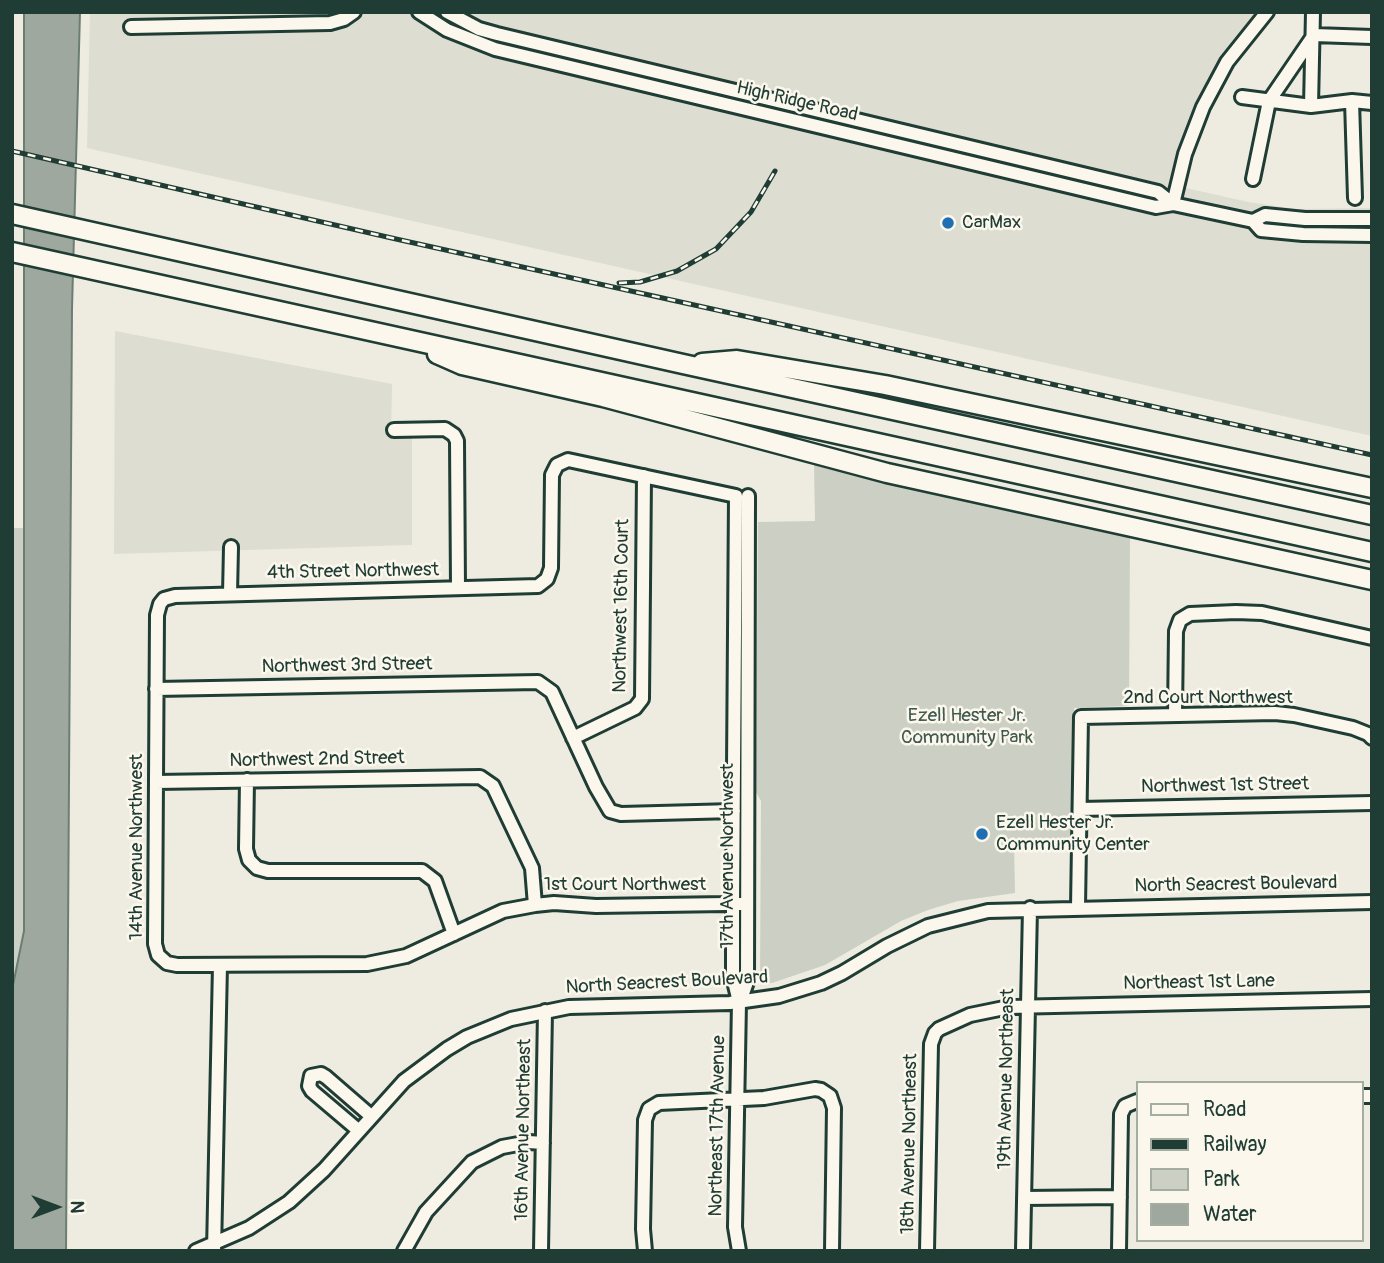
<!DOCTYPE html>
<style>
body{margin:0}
#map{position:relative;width:1384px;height:1263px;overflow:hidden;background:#eeece1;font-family:Pangolin,sans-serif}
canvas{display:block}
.frame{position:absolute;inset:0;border:14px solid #1f3d34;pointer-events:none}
.legend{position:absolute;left:1136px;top:1081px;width:228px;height:161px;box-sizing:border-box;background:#fbf7ec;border:2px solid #a3ada2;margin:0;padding:9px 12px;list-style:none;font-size:21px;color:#1f3d34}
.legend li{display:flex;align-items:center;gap:14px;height:35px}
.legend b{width:35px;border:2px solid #a3ada2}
.north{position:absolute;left:21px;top:1172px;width:70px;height:70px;-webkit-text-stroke:5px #fbf7ec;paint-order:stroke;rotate:90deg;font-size:19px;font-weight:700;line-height:28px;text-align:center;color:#1f3d34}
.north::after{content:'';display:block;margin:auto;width:24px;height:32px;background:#1f3d34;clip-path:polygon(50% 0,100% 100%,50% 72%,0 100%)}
</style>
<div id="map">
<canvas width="1384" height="1263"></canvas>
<div class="frame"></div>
<ul class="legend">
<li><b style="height:9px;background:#fbf7ec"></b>Road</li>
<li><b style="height:9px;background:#1f3d34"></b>Railway</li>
<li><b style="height:19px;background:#cbcfc4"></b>Park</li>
<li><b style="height:19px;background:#9fa89f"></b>Water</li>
</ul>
<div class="north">N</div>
</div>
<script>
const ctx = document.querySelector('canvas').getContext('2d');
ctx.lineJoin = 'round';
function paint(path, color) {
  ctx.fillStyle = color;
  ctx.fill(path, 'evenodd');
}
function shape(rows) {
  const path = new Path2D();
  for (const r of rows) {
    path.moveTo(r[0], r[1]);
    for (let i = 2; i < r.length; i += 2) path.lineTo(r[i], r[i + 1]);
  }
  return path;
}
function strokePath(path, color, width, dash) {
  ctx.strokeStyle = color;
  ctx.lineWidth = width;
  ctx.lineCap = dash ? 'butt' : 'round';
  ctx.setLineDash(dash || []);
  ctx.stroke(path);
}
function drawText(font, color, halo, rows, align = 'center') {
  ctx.font = font + ' Pangolin,sans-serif';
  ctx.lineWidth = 5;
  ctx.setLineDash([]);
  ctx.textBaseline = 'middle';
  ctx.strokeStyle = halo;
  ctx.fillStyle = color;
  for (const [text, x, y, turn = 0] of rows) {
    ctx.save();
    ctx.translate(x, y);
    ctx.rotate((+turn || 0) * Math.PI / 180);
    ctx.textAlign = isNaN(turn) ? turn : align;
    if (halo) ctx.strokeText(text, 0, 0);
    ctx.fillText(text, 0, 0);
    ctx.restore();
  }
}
paint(shape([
 [90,12,1275,12,1235,60,1208,108,1188,163,1185,180,1186,188,1248,202,1296,209,1372,208,1372,436,87,148],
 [115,331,392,384,391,436,412,437,412,545,114,554]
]), '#ddddd2');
paint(shape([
 [814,463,951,498,1130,535,1129,706,1074,708,1071,839,1014,842,1015,893,958,901,928,910,901,921,825,965,772,983,760,983,761,801,756,792,758,522,815,521],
 [12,528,24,528,24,931,12,990]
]), '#cbcfc4');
const water = shape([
 [24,12,80,12,72,309,66,1251,12,1251,12,990,24,931,24,12]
]);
paint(water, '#9fa89f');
strokePath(water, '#6c7d74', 2);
const minor = shape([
 [419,12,447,30,495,49,1156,207,1173,204],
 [447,12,479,29,497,34,1158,192,1173,204,1253,221,1261,230,1303,234,1372,235],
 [131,27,330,23,344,19,354,12],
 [1242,97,1311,106,1352,101,1372,103],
 [1352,101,1355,198],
 [1311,106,1313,12],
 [1253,179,1269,101,1314,35,1372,37],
 [1173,204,1185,154,1203,107,1227,62,1267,12],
 [1253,221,1265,215,1305,219,1372,219],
 [394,430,445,429,454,435,457,441,458,588],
 [230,594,231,547],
 [156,689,538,682,552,692,596,787,610,811,621,814,734,811],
 [1175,715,1176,631,1180,620,1190,614,1236,612,1262,613,1372,638],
 [573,738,635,708,642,699,644,476],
 [247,780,246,849,249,860,257,868,268,871,422,871,435,881,454,934],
 [156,782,480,777,493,786,532,868,535,905],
 [1080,809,1372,803],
 [1078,907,1081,717,1275,713,1294,715,1353,728,1368,734,1372,738],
 [740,1002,747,982,748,496],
 [1361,1096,1372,1096],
 [358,1130,312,1091,309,1086,311,1076,321,1074,326,1077,371,1116],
 [1024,1198,1120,1197],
 [196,1251,249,1228,289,1202,324,1170,404,1081,447,1049,467,1037,511,1019,569,1007,730,1003,779,996,821,983,842,973,887,946,928,926,988,911,1372,902],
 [214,1251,220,965],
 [404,1251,426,1212,472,1162,502,1147,529,1142,543,1143],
 [541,1251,545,1011],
 [645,1251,643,1229,645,1120,649,1109,659,1103,764,1098,815,1089,821,1090,830,1096,834,1108,832,1251],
 [739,1251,735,1227,739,1002,733,977,733,904,736,496,568,460,557,465,552,475,551,568,547,579,538,586,175,596,164,599,160,604,157,615,155,944,158,955,167,963,177,965,367,964,406,956,503,911,535,905,554,903,596,906,726,904,747,904],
 [927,1251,931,1044,935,1033,939,1029,970,1015,1009,1007,1372,999],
 [1023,1251,1030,908],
 [1119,1251,1121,1114,1125,1106,1137,1101]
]);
const highway = shape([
 [12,214,683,364,1372,515],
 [12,252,1372,552],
 [437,354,462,365,603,397,887,473,1372,580],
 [702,363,737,360,885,385,1372,488]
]);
strokePath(minor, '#1f3d34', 18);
strokePath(highway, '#1f3d34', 23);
strokePath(minor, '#fbf7ec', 12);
strokePath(highway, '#fbf7ec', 18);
const rail = shape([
 [12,151,396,239,1372,455],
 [619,283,640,282,677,271,716,249,751,212,775,171]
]);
strokePath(rail, '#1f3d34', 5);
strokePath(rail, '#fbf7ec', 2.5, [8]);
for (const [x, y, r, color] of [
 [948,223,7,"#1f6fb2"],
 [982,834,7,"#1f6fb2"]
]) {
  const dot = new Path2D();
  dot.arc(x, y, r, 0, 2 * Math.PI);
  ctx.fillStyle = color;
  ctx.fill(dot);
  strokePath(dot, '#fbf7ec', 2.5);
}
drawText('19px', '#1f3d34', '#fbf7ec', [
 ["High Ridge Road",797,102,13],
 ["4th Street Northwest",353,572,-1],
 ["Northwest 16th Court",622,606,-89],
 ["Northwest 3rd Street",347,666,-1],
 ["2nd Court Northwest",1208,698],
 ["Northwest 2nd Street",317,760,-1],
 ["Northwest 1st Street",1225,786,-1],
 ["14th Avenue Northwest",137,847,-90],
 ["17th Avenue Northwest",728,856,-90],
 ["1st Court Northwest",625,885],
 ["North Seacrest Boulevard",1236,885,-1],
 ["North Seacrest Boulevard",667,983,-3],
 ["Northeast 1st Lane",1199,983,-1],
 ["19th Avenue Northeast",1007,1079,-89],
 ["Northeast 17th Avenue",718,1126,-89],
 ["16th Avenue Northeast",524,1130,-89],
 ["18th Avenue Northeast",910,1144,-89]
]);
drawText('19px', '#1f3d34', '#fbf7ec', [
 ["CarMax",962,223],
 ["Ezell Hester Jr.",996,823],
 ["Community Center",996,845]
], 'left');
drawText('19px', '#415a51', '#fbf7ec', [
 ["Ezell Hester Jr.",967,716],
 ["Community Park",967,738]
]);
</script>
